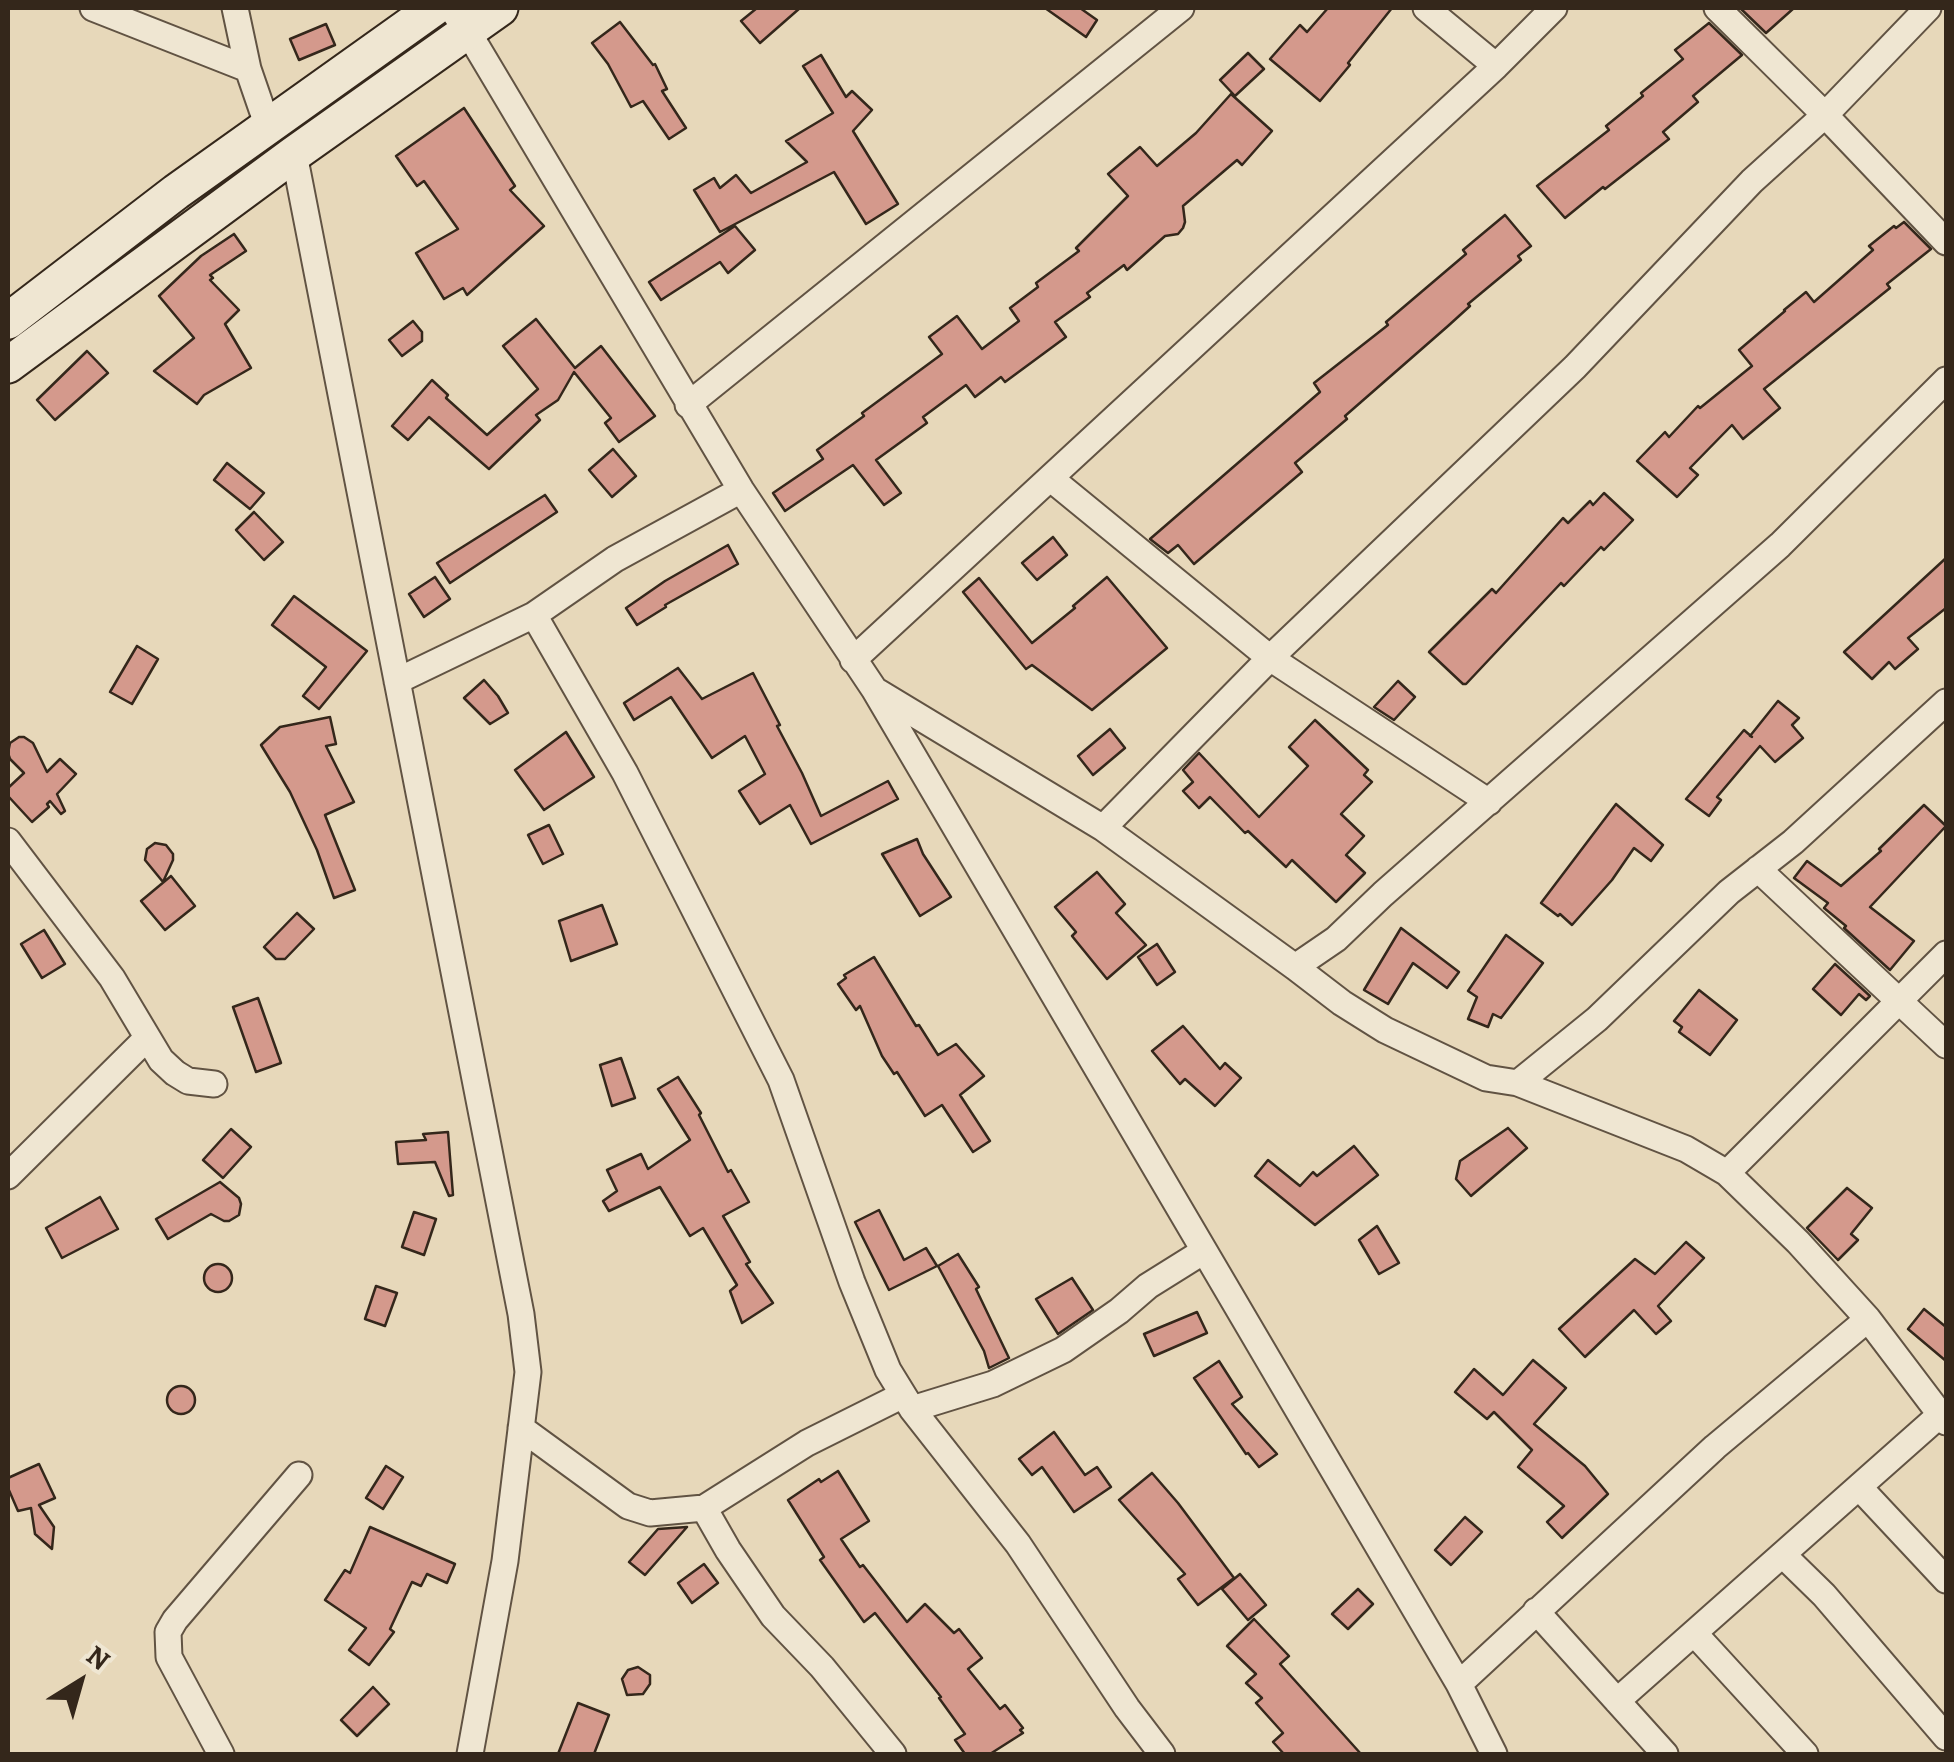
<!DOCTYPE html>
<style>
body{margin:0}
#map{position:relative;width:1954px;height:1762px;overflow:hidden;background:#e7d8ba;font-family:Alegreya,serif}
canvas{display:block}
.frame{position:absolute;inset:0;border:10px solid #34271b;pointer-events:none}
.north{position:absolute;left:30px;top:1632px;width:100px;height:100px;-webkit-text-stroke:8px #efe6d2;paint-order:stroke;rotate:37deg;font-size:28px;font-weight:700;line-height:40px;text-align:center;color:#34271b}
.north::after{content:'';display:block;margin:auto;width:35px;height:45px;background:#34271b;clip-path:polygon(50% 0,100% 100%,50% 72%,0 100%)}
</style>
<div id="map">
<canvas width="1954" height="1762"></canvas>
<div class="frame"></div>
<div class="north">N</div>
</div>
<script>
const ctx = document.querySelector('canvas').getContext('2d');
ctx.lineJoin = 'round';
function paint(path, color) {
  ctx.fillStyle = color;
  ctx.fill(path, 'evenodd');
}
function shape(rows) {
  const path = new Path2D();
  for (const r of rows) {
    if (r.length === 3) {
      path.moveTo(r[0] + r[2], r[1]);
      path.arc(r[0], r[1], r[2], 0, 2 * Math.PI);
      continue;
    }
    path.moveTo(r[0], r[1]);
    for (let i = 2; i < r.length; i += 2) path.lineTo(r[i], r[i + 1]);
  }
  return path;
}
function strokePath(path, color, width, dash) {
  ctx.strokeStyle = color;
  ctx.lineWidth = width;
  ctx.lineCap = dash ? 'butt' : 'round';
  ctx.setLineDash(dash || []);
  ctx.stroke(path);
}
const building = shape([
 [757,8,800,8,760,43,741,21,757,8],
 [1045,8,1080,8,1097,20,1086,37,1045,8],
 [1328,8,1392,8,1348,63,1350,65,1320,101,1270,59,1300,25,1307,32,1328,8],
 [1740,8,1794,8,1766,33,1740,8],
 [620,22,653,65,655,64,667,89,662,91,686,128,669,139,643,101,631,107,608,64,592,43,620,22],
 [1709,23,1742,55,1693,96,1698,102,1663,132,1669,139,1605,189,1603,187,1565,218,1537,186,1609,130,1606,126,1643,96,1641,93,1683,59,1675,50,1709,23],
 [326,24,335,45,299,60,290,39,326,24],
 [1248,53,1264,69,1235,96,1220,80,1248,53],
 [821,55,846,97,852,91,872,110,853,131,898,204,866,224,834,172,720,232,694,190,714,178,720,188,736,175,751,193,807,162,786,141,833,113,803,66,821,55],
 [1231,94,1272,131,1242,165,1237,160,1183,206,1185,222,1183,228,1178,234,1165,236,1127,270,1124,265,1087,293,1090,297,1055,322,1066,337,1005,382,1001,377,975,397,966,385,923,417,927,423,876,460,901,493,884,505,853,465,785,511,773,493,823,459,817,450,864,416,862,413,942,354,929,337,957,316,982,349,1019,321,1010,308,1038,287,1036,283,1079,251,1076,248,1128,196,1108,174,1140,147,1157,166,1196,133,1231,94],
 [464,108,515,186,510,190,544,226,467,295,463,288,444,299,416,253,458,229,424,181,417,186,396,156,464,108],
 [1505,215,1531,246,1518,256,1521,260,1468,304,1470,306,1448,326,1345,416,1347,419,1295,463,1302,472,1194,564,1178,545,1168,553,1150,539,1320,392,1314,383,1388,325,1386,322,1466,254,1463,250,1505,215],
 [1904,222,1931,249,1887,284,1890,288,1764,389,1780,408,1743,439,1732,425,1690,468,1698,475,1677,497,1637,461,1665,432,1669,437,1698,406,1700,408,1752,366,1739,350,1785,311,1784,310,1806,292,1814,302,1873,250,1869,246,1894,226,1896,228,1904,222],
 [735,226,755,250,728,273,720,262,661,300,649,282,735,226],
 [234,234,246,251,210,275,213,278,210,280,239,310,225,324,251,368,204,395,197,404,154,371,194,338,159,296,201,256,234,234],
 [536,319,575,368,601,346,655,416,619,442,605,423,611,418,574,372,558,400,536,415,540,420,489,469,429,417,408,440,392,426,432,380,448,395,446,398,487,435,538,389,503,346,536,319],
 [413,321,422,332,422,341,402,356,389,340,413,321],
 [87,351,108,373,55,420,37,400,87,351],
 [613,449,636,476,612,497,589,470,613,449],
 [227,463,264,493,250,509,214,480,227,463],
 [1604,493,1633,520,1604,550,1601,547,1564,586,1561,583,1466,684,1463,684,1429,652,1492,589,1496,593,1563,518,1568,523,1590,501,1593,505,1604,493],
 [545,495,557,512,450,583,437,563,545,495],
 [254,512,283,542,264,560,236,530,254,512],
 [1053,537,1067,555,1037,580,1022,563,1053,537],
 [728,545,738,564,665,605,666,607,637,625,626,608,665,581,728,545],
 [1946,558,1946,608,1908,638,1918,649,1895,669,1889,662,1872,679,1844,652,1946,558],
 [435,577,450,599,424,617,409,594,435,577],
 [1107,577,1167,648,1092,710,1032,665,1026,669,963,592,979,578,1032,643,1075,608,1073,606,1107,577],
 [294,596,367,651,319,709,303,696,326,667,272,625,294,596],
 [137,646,158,659,132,704,110,692,137,646],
 [678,668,702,699,753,673,780,725,777,726,802,773,821,816,888,781,898,799,811,844,790,805,760,824,739,791,765,774,745,736,712,758,671,697,634,720,624,703,678,668],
 [484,680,498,696,508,713,490,724,464,698,484,680],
 [1398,681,1415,697,1394,720,1374,707,1398,681],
 [1778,701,1799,718,1792,725,1803,738,1775,762,1760,746,1717,797,1721,800,1709,816,1686,799,1744,730,1752,737,1750,736,1778,701],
 [330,717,336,744,326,746,354,802,325,815,355,890,334,898,317,850,290,792,261,745,280,727,330,717],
 [1315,720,1368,770,1364,775,1372,782,1341,814,1364,836,1346,855,1365,873,1336,902,1292,860,1286,867,1248,831,1245,833,1210,797,1199,808,1183,791,1193,782,1183,770,1199,753,1259,817,1308,766,1289,747,1315,720],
 [1110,729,1125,748,1093,775,1078,756,1110,729],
 [566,732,594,777,544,810,515,770,566,732],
 [19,737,24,737,33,743,47,772,60,759,76,774,57,794,65,811,61,814,50,801,47,804,49,807,32,822,8,796,8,788,24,773,10,759,8,753,10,743,19,737],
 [1616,804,1663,845,1651,861,1634,848,1612,880,1572,925,1560,914,1558,916,1541,903,1616,804],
 [1924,805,1946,826,1870,907,1914,941,1890,970,1844,928,1846,926,1824,908,1828,903,1794,878,1807,861,1841,886,1881,851,1879,849,1924,805],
 [549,825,563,854,543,864,528,835,549,825],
 [917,839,923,854,951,897,920,916,882,854,917,839],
 [155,843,166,845,173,854,173,860,163,882,145,860,147,849,155,843],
 [1097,872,1125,904,1116,913,1146,945,1107,979,1072,936,1076,932,1055,907,1097,872],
 [171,876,195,906,165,930,141,901,171,876],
 [602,905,617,944,571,961,559,921,602,905],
 [297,913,314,929,285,959,276,959,264,947,297,913],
 [1401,928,1459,972,1447,988,1413,963,1388,1004,1364,990,1401,928],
 [44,930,65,964,42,978,21,944,44,930],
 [1506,935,1543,963,1501,1018,1493,1014,1488,1027,1468,1019,1477,997,1468,991,1506,935],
 [1157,944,1175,972,1157,985,1138,957,1157,944],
 [874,957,916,1026,919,1025,938,1055,956,1044,984,1076,960,1095,990,1141,973,1152,942,1105,925,1116,897,1072,894,1074,882,1056,860,1006,856,1010,838,984,846,978,844,975,874,957],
 [1835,964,1870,996,1866,1000,1859,994,1841,1015,1813,989,1835,964],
 [1699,990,1737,1020,1710,1055,1679,1032,1682,1027,1674,1021,1699,990],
 [258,998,281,1063,256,1072,233,1007,258,998],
 [1183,1026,1220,1069,1225,1063,1241,1078,1215,1106,1185,1079,1180,1084,1152,1051,1183,1026],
 [621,1058,635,1098,612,1106,600,1065,621,1058],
 [678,1077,701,1113,699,1115,728,1172,731,1170,749,1202,723,1216,750,1262,746,1264,773,1303,742,1323,730,1291,737,1285,703,1228,690,1236,660,1187,609,1211,603,1201,617,1191,607,1170,641,1154,648,1169,690,1140,658,1089,678,1077],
 [1508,1128,1527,1148,1471,1196,1456,1179,1460,1161,1508,1128],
 [231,1129,251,1147,223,1178,203,1160,231,1129],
 [448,1132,453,1195,449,1196,435,1162,398,1164,396,1142,426,1140,423,1134,448,1132],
 [1354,1146,1378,1175,1315,1225,1255,1176,1268,1160,1300,1186,1313,1172,1317,1176,1354,1146],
 [220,1182,239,1198,241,1204,239,1215,229,1221,224,1221,211,1214,168,1239,156,1219,220,1182],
 [1847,1188,1872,1208,1851,1234,1858,1240,1838,1260,1807,1228,1847,1188],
 [100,1197,118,1229,62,1258,46,1228,100,1197],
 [879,1210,904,1260,926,1248,937,1266,889,1290,855,1222,879,1210],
 [414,1212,436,1219,424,1255,402,1247,414,1212],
 [1377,1226,1399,1263,1379,1274,1359,1240,1377,1226],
 [1686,1242,1704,1258,1658,1306,1671,1321,1656,1334,1634,1310,1585,1357,1559,1329,1635,1259,1655,1274,1686,1242],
 [958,1254,979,1287,976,1289,1009,1358,989,1368,984,1351,938,1266,958,1254],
 [218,1278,14],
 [1072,1278,1093,1310,1058,1334,1036,1299,1072,1278],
 [376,1286,397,1293,385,1326,365,1319,376,1286],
 [1924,1309,1946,1327,1946,1361,1908,1329,1924,1309],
 [1197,1312,1207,1333,1154,1356,1144,1334,1197,1312],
 [1533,1360,1566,1388,1534,1424,1585,1466,1608,1494,1562,1538,1547,1522,1564,1506,1518,1467,1532,1450,1494,1412,1487,1419,1455,1392,1474,1369,1503,1395,1533,1360],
 [1219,1361,1242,1397,1232,1404,1277,1454,1259,1467,1248,1453,1246,1454,1194,1378,1219,1361],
 [181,1400,14],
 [1054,1432,1085,1475,1097,1467,1111,1487,1074,1512,1042,1467,1032,1475,1019,1459,1054,1432],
 [39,1464,55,1498,39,1505,54,1527,52,1549,35,1534,31,1508,18,1511,8,1488,8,1478,39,1464],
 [386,1466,403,1477,383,1509,366,1498,386,1466],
 [838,1471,869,1521,841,1539,860,1567,863,1565,907,1622,925,1604,954,1633,959,1629,982,1658,968,1669,1000,1709,1005,1705,1023,1728,1020,1730,1023,1733,990,1754,965,1754,955,1740,965,1734,939,1698,941,1697,875,1613,864,1622,820,1560,824,1557,788,1500,819,1479,821,1482,838,1471],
 [1152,1473,1178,1503,1234,1578,1198,1605,1178,1579,1185,1574,1119,1500,1152,1473],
 [1465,1517,1482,1532,1451,1565,1435,1550,1465,1517],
 [370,1527,455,1564,447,1583,427,1574,421,1586,412,1582,390,1629,394,1632,369,1665,349,1650,366,1628,325,1600,345,1570,350,1573,370,1527],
 [687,1527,645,1575,629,1562,658,1529,687,1527],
 [704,1564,718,1583,692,1603,678,1583,704,1564],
 [1240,1574,1266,1605,1248,1620,1222,1589,1240,1574],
 [1358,1589,1373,1604,1348,1629,1332,1614,1358,1589],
 [1254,1619,1289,1656,1280,1664,1361,1754,1284,1754,1273,1742,1283,1733,1256,1703,1262,1698,1246,1683,1256,1674,1227,1646,1254,1619],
 [638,1667,650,1675,650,1684,643,1694,627,1695,622,1679,628,1670,638,1667],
 [373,1687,389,1704,357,1736,341,1720,373,1687],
 [578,1703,609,1715,594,1754,558,1754,578,1703]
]);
paint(building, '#d4998c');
strokePath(building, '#34271b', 2.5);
const street = shape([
 [93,8,248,69],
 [235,8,248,69,268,127],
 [451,8,468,32,741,490,874,689,1459,1684,1494,1754],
 [1426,8,1496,66],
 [1717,8,1825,115,1946,242],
 [294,154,521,1314,528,1372,505,1561,470,1754],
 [688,405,1181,8],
 [1050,478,1270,658,1489,802],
 [534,615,625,773,781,1080,852,1282,888,1370,912,1409,1018,1544,1127,1708,1162,1754],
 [853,660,1496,66,1554,8],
 [397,681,534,615,615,559,741,490],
 [878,692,1103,828,1295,967,1342,1003,1385,1030,1486,1078,1518,1083,1686,1149,1727,1173,1798,1242,1868,1319,1946,1422],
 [1103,828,1270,658,1575,367,1752,181,1825,115,1928,8],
 [8,841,112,978,161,1060,175,1073,188,1081,214,1084],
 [1758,869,1946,1045],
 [1295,967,1336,939,1383,894,1780,545,1946,380],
 [1518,1083,1597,1019,1729,892,1793,842,1946,702],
 [1727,1173,1946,954],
 [8,1176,147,1038],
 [912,1409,993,1384,1063,1350,1119,1311,1148,1286,1204,1251],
 [521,1428,628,1506,650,1513,704,1508,807,1443,903,1395],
 [1859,1487,1946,1580],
 [704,1508,728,1550,773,1616,822,1667,893,1754],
 [1783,1555,1824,1595,1946,1737],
 [1536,1611,1665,1754],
 [1694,1633,1805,1754],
 [1459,1684,1715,1447,1868,1319],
 [1617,1701,1941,1414],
 [221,1754,169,1657,168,1632,175,1620,299,1475]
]);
const secondary = shape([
 [8,321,176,192,434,8],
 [8,365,294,154,500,8]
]);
strokePath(street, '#615343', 29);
strokePath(secondary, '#34271b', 39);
strokePath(street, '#efe6d2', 25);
strokePath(secondary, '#efe6d2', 35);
</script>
